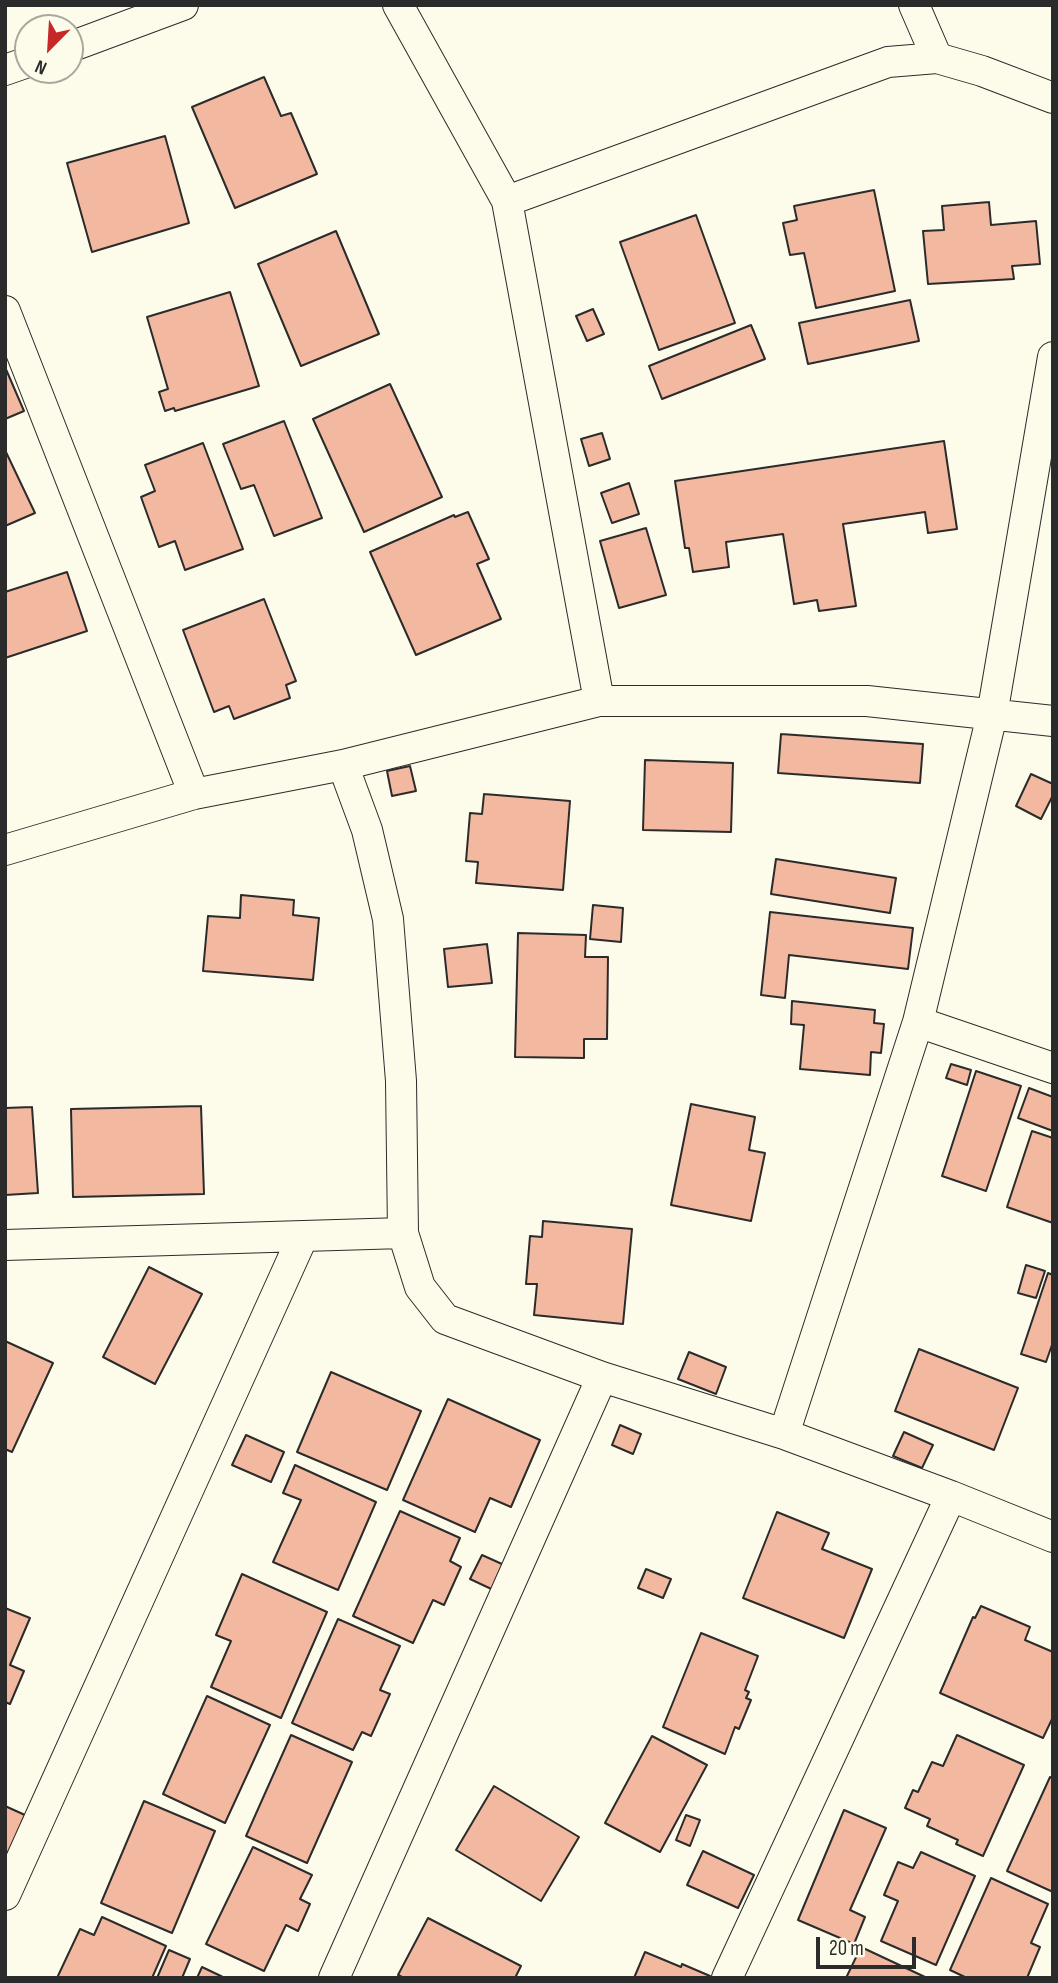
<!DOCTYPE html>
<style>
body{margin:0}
#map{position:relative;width:1058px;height:1983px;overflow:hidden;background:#fdfbea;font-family:"Sofia Sans Condensed",sans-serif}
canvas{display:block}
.frame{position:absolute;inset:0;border:7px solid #2b2b2b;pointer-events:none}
.north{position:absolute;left:14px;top:14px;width:70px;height:70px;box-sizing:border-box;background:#fdfbea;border:2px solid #a9a89e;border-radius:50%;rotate:204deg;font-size:19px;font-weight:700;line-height:28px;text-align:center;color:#2b2b2b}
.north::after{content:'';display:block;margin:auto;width:24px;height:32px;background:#c62828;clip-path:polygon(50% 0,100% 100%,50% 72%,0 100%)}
.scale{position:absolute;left:816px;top:1937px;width:100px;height:32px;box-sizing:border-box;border:4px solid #2b2b2b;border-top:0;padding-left:9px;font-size:21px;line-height:24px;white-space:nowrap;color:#2b2b2b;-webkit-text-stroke:5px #fdfbea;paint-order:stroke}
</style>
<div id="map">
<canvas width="1058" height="1983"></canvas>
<div class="frame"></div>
<div class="north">N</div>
<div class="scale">20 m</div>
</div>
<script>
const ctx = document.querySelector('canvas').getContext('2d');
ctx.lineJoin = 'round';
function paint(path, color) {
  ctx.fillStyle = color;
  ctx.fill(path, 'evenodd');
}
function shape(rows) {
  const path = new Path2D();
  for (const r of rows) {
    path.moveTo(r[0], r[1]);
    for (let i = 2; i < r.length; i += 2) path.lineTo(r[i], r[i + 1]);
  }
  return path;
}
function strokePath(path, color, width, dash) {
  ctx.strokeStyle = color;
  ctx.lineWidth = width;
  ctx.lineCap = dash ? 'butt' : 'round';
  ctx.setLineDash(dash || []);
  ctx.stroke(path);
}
const building = shape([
 [264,77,281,116,291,113,317,174,235,208,192,107,264,77],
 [165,136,189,223,92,252,67,163,165,136],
 [874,190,895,291,816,308,804,253,790,255,783,223,797,220,794,206,874,190],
 [989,202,991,225,1036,221,1040,264,1012,266,1014,279,928,284,923,231,944,230,942,206,989,202],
 [696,215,735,323,659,350,620,242,696,215],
 [336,231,379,334,301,366,258,264,336,231],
 [230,292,259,386,175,411,174,408,165,411,159,392,168,389,147,317,230,292],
 [910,300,919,341,808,364,799,323,910,300],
 [593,309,604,334,587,341,576,316,593,309],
 [751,325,765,359,662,399,649,366,751,325],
 [5,367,24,411,5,419,5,367],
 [390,384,442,497,364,532,313,419,390,384],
 [284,421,322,518,274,536,254,485,241,489,223,444,284,421],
 [602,433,610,459,589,466,581,439,602,433],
 [944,441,957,529,928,533,925,512,843,524,856,606,819,611,817,600,794,604,783,534,726,542,729,567,693,572,689,548,685,548,675,481,944,441],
 [203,443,243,549,185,570,175,541,159,547,141,497,155,491,145,465,203,443],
 [5,450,35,513,5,526,5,450],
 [629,483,639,514,612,523,601,493,629,483],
 [468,512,489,559,477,564,501,619,416,655,370,552,454,515,455,517,468,512],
 [646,528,666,595,619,608,600,541,646,528],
 [67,572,87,631,5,658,5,592,67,572],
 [264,599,296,681,286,685,290,698,234,719,229,706,214,712,183,630,264,599],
 [781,734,923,744,920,783,778,773,781,734],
 [645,760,733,763,731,832,643,830,645,760],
 [410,766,416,791,392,796,387,771,410,766],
 [1031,774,1053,784,1053,795,1041,819,1016,806,1031,774],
 [484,794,570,801,563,890,476,883,478,862,466,861,470,813,482,814,484,794],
 [776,859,896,878,890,913,771,894,776,859],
 [241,895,294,900,293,915,319,918,313,980,203,971,208,916,240,918,241,895],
 [593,905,623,908,621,942,590,939,593,905],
 [770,912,913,928,908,969,789,955,785,998,761,995,770,912],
 [518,933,586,935,585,957,608,957,607,1039,584,1039,584,1058,515,1057,518,933],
 [487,944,492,983,448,987,444,949,487,944],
 [792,1001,875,1010,874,1023,884,1024,881,1053,871,1052,870,1075,800,1069,804,1025,791,1024,792,1001],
 [951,1064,971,1070,967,1085,946,1078,951,1064],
 [976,1071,1021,1086,986,1191,942,1176,976,1071],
 [1029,1088,1053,1097,1053,1131,1018,1118,1029,1088],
 [691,1104,755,1117,749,1150,765,1153,751,1221,671,1205,691,1104],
 [201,1106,204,1194,73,1197,71,1109,201,1106],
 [32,1107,38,1193,5,1195,5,1108,32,1107],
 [1032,1131,1053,1138,1053,1223,1007,1207,1032,1131],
 [543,1221,632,1229,623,1324,534,1315,537,1284,526,1284,530,1236,542,1237,543,1221],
 [1026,1265,1045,1271,1036,1298,1018,1293,1026,1265],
 [149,1267,202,1294,155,1384,103,1357,149,1267],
 [1048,1273,1053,1275,1053,1342,1046,1362,1021,1354,1048,1273],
 [5,1341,53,1363,12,1452,5,1449,5,1341],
 [919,1349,1018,1388,994,1450,895,1411,919,1349],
 [689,1352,726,1367,716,1394,678,1379,689,1352],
 [331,1372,421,1411,387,1490,297,1452,331,1372],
 [448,1399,540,1440,511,1507,490,1498,475,1532,403,1500,448,1399],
 [620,1425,641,1434,633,1454,612,1445,620,1425],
 [904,1432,933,1445,922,1468,893,1456,904,1432],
 [246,1435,284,1452,271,1482,232,1465,246,1435],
 [295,1465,376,1502,338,1590,273,1562,301,1500,283,1493,295,1465],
 [400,1511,460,1538,450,1561,461,1567,444,1605,433,1600,413,1643,353,1616,400,1511],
 [777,1512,829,1533,822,1549,872,1569,844,1638,743,1598,777,1512],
 [482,1555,513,1569,502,1594,470,1579,482,1555],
 [646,1569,671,1579,663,1598,638,1588,646,1569],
 [242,1574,327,1612,281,1718,211,1687,231,1641,216,1635,242,1574],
 [981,1606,1030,1627,1025,1640,1053,1652,1053,1717,1043,1738,940,1693,973,1617,975,1618,981,1606],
 [5,1608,30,1618,10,1665,24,1671,10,1704,5,1702,5,1608],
 [338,1619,400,1646,380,1690,390,1694,371,1736,362,1732,353,1750,292,1723,338,1619],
 [701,1633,758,1656,745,1690,749,1692,746,1698,751,1700,739,1729,735,1727,725,1754,663,1727,701,1633],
 [207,1696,270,1725,225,1823,163,1794,207,1696],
 [291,1735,352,1762,307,1863,246,1836,291,1735],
 [957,1735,1024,1765,983,1856,956,1844,958,1840,927,1826,930,1819,905,1808,913,1790,918,1792,932,1762,943,1766,957,1735],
 [652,1736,707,1765,660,1852,605,1823,652,1736],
 [1050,1777,1053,1778,1053,1892,1007,1871,1050,1777],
 [494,1786,579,1837,541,1901,456,1850,494,1786],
 [144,1801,215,1831,172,1933,101,1903,144,1801],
 [5,1806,25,1815,9,1853,5,1852,5,1806],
 [844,1810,886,1828,850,1910,865,1917,854,1944,798,1920,844,1810],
 [686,1815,700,1820,690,1846,676,1840,686,1815],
 [253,1847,312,1875,300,1899,310,1904,298,1931,286,1925,264,1971,206,1944,253,1847],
 [703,1851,754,1875,738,1908,687,1885,703,1851],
 [921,1852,975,1876,936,1965,881,1941,898,1901,884,1895,898,1862,913,1868,921,1852],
 [991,1878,1048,1904,1031,1943,1040,1947,1027,1978,967,1978,950,1970,991,1878],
 [102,1917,166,1946,152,1978,57,1978,80,1929,94,1935,102,1917],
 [428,1918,521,1966,515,1978,404,1978,398,1975,428,1918],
 [861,1947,925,1977,925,1978,846,1978,861,1947],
 [169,1950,190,1959,182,1978,157,1978,169,1950],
 [645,1952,681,1967,682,1964,710,1976,709,1978,634,1978,645,1952],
 [202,1967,225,1978,197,1978,202,1967]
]);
paint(building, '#f2b8a0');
strokePath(building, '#2b2b2b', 2);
const minor = shape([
 [398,5,507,201,599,701],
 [914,5,937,58],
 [70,47,183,5],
 [5,70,28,62],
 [507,201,888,62,937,58,982,71,1053,98],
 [5,311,194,794],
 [343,765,367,830,388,919,401,1081,403,1233,420,1287,445,1319,602,1377,784,1434,951,1496,1053,1537],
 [5,850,194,794,343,765,599,701,867,701,1053,721],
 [918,1022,1053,1068],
 [5,1245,403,1233],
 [784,1434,918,1022,992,715,1053,357],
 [5,1895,303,1236],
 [334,1978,602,1377],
 [727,1978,951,1496]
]);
strokePath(minor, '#2b2b2b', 32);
strokePath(minor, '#fdfbea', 30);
</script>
